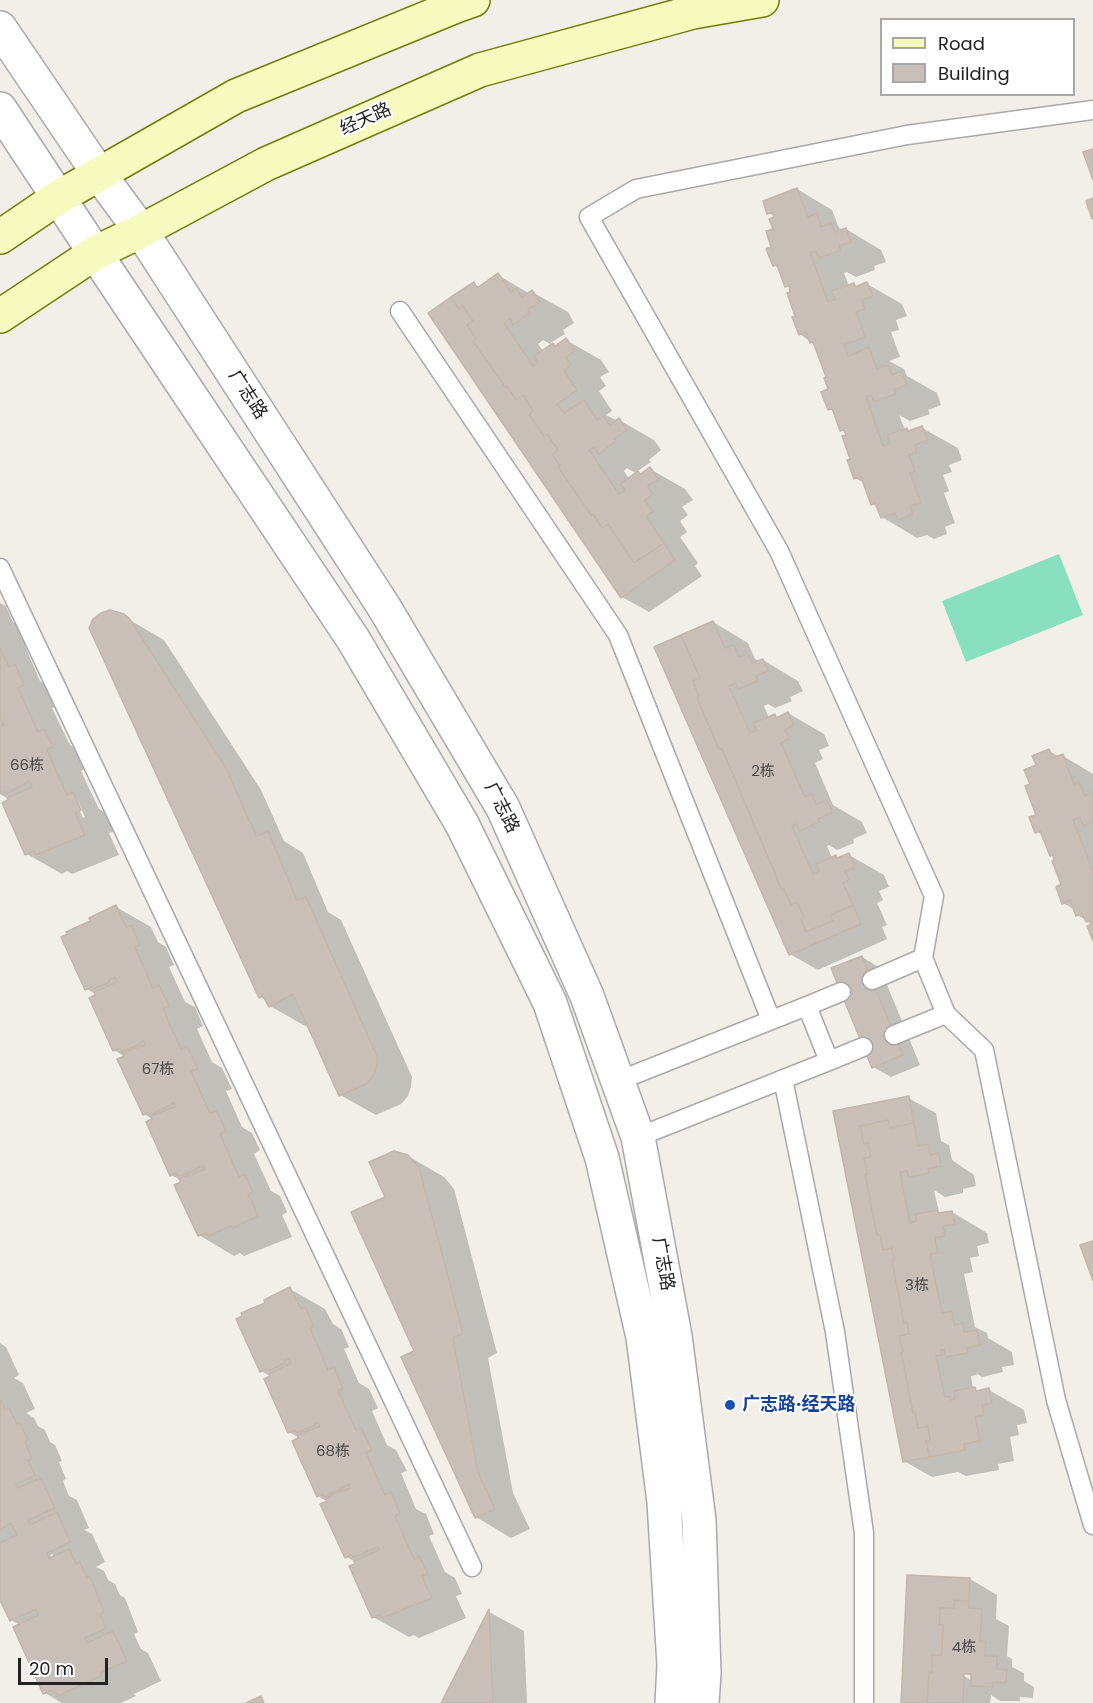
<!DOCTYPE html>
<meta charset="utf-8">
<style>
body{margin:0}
#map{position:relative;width:1093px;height:1703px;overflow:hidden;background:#f2efe9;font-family:Poppins,sans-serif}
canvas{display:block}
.legend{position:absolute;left:880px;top:18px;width:195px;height:78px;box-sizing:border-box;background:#fff;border:2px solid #a7a7a7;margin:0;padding:8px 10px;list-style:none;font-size:18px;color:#222}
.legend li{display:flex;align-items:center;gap:12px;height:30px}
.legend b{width:30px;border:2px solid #a7a7a7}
.scale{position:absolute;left:18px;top:1658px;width:90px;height:27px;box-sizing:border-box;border:3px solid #222;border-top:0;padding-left:8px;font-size:18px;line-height:21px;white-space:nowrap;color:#222;-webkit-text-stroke:4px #fff;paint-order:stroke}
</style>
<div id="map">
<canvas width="1093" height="1703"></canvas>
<ul class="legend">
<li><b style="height:8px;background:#f7fabf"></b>Road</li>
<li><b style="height:16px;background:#c7bfb8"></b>Building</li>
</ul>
<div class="scale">20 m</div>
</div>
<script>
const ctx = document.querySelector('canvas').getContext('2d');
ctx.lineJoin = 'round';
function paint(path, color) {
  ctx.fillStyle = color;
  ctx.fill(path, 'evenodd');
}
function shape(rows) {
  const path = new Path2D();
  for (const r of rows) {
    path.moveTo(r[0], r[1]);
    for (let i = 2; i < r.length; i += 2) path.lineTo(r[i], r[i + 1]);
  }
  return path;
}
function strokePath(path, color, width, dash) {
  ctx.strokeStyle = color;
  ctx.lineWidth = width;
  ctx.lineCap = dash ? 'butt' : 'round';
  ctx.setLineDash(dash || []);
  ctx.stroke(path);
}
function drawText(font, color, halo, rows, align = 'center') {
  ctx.font = font + ' Poppins,"Noto Sans SC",sans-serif';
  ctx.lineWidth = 4.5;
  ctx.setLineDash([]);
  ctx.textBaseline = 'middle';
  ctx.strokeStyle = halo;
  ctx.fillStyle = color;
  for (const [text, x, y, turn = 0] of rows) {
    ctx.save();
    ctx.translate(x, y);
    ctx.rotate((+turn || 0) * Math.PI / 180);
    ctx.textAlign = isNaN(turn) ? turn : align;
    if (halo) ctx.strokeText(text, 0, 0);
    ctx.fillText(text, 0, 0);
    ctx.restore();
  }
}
paint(shape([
 [1059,554,1083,615,966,662,942,601]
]), '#88e0be');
paint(shape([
 [797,189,832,210,839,228,843,230,846,229,881,250,886,262,874,266,875,270,856,277,847,272,844,273,849,286,854,284,858,287,867,284,902,304,907,316,896,320,899,330,891,332,900,357,889,361,904,369,907,376,937,393,941,405,928,410,930,414,910,421,899,415,905,430,907,429,911,432,922,428,958,448,962,460,949,465,952,472,943,475,949,491,944,493,955,523,945,527,947,534,934,539,927,535,917,538,882,517,879,507,872,504,864,483,855,478,850,435,841,430,835,412,829,409,830,390,828,378,815,345,800,334,791,289,787,286,780,269,774,265,773,248,777,218,769,213],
 [498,275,530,294,532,292,568,312,574,323,563,330,565,334,550,343,556,347,566,340,601,360,609,372,600,377,606,386,599,391,612,411,606,415,618,421,619,420,654,440,661,450,649,460,651,462,636,472,642,475,650,469,685,489,693,500,682,507,688,515,680,521,687,532,680,537,698,563,695,566,702,576,649,612,622,597,474,284,480,287],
 [543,340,552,345,543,351,538,344],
 [627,468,637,474,629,479,624,471],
 [0,603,6,606,13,622,21,626,29,644,25,646,40,681,50,687,58,706,52,708,70,745,80,751,87,768,81,771,99,809,108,814,115,831,109,833,119,855,72,874,67,871,62,874,27,854,9,799,0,794],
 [74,799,77,799,85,817,83,818],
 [116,612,164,640,261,790,284,841,303,853,328,912,341,920,412,1077,411,1087,408,1096,401,1104,376,1115,340,1095,309,1024,305,1026,270,1006,268,1001,260,997],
 [713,622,748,643,755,659,760,661,763,660,798,681,803,691,790,697,792,701,775,708,768,704,764,706,769,718,774,716,778,718,788,713,824,734,829,746,819,750,823,759,815,763,833,805,862,822,867,833,853,839,854,843,837,850,829,845,827,846,832,858,836,857,839,859,849,855,884,875,889,887,879,891,883,900,877,903,887,925,882,927,887,939,818,970,790,954],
 [1049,751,1060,757,1063,756,1093,774,1093,924,1077,915,1075,910,1063,903,1063,885,1055,857,1051,855,1044,835,1037,832,1038,816,1031,785,1038,766],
 [116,907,151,927,158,942,166,947,174,965,169,967,185,1002,195,1007,203,1026,197,1029,212,1062,222,1068,232,1089,226,1091,242,1127,252,1133,260,1150,254,1154,271,1191,280,1196,287,1212,282,1215,292,1237,244,1256,240,1253,234,1256,199,1235,184,1182,171,1175,154,1120,144,1114,126,1057,114,1050,97,995,87,989,92,922],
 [862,957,880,968,920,1065,891,1077,873,1067],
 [908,1098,936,1113,941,1141,949,1145,952,1160,974,1175,976,1186,963,1189,963,1193,945,1197,934,1190,939,1212,942,1214,952,1212,987,1233,989,1243,977,1246,979,1256,970,1258,973,1272,964,1274,975,1327,987,1333,988,1338,1012,1352,1014,1365,1002,1367,1003,1372,982,1377,976,1373,977,1375,971,1376,973,1389,980,1392,989,1390,1024,1410,1027,1423,1017,1425,1019,1435,1010,1437,1014,1461,998,1464,999,1470,966,1476,958,1472,932,1477,904,1461,835,1112],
 [408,1156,444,1177,454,1189,497,1353,488,1358,513,1493,530,1529,511,1538,476,1517,416,1352,387,1198],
 [290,1289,325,1309,333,1324,341,1329,349,1347,344,1349,359,1383,369,1389,378,1408,372,1411,387,1445,396,1450,407,1471,401,1473,416,1509,426,1514,434,1534,429,1536,445,1572,455,1578,462,1594,456,1596,466,1618,419,1638,414,1635,409,1637,373,1617,356,1562,346,1557,328,1502,318,1496,301,1439,289,1432,272,1377,261,1371,267,1304],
 [0,1343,6,1347,19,1375,14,1378,23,1383,35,1409,26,1413,34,1418,38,1426,45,1430,50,1442,55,1445,62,1461,59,1462,66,1479,63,1481,69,1496,77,1500,89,1528,84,1530,92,1534,105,1562,96,1567,104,1571,108,1580,115,1584,120,1595,125,1598,138,1632,134,1634,141,1649,148,1653,161,1681,134,1694,136,1696,121,1703,62,1703,45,1693,20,1625,11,1620,0,1596],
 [52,1554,60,1559,59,1562,50,1557],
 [970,1579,997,1595,996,1619,1009,1626,1007,1656,1012,1659,1012,1667,1024,1673,1024,1681,1034,1687,1033,1698,1020,1697,1020,1701,1000,1701,991,1695,990,1703,902,1703],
 [958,1669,973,1677,973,1681,957,1672],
 [489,1612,524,1631,527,1703,442,1703]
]), '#0003');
const building = shape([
 [1093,149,1093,180,1083,152,1093,149],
 [797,188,808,217,817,213,821,227,831,223,835,232,846,228,851,242,839,246,841,250,819,258,816,251,810,253,828,302,835,299,832,291,854,283,855,287,867,282,873,296,862,300,865,309,856,312,865,337,844,345,848,356,869,347,877,369,888,365,892,375,902,371,907,385,894,390,896,394,874,402,871,395,866,397,883,446,890,443,887,435,907,428,908,431,922,426,928,440,915,445,917,452,909,455,915,471,910,473,921,503,910,506,913,514,898,520,895,513,881,518,875,503,871,505,861,477,854,479,847,460,850,459,842,436,846,435,844,430,840,431,832,408,828,410,821,392,828,389,824,378,826,377,813,342,810,343,806,332,799,335,792,317,795,316,787,293,790,292,789,286,785,287,777,265,773,266,766,249,771,247,766,231,773,229,769,219,774,217,773,212,767,214,763,201,797,188],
 [1093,198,1093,218,1092,219,1086,201,1093,198],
 [498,273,511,292,516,288,522,297,532,290,540,302,528,309,530,313,513,325,510,319,504,323,533,366,538,362,534,356,553,343,555,346,566,338,575,351,566,357,571,365,564,371,577,390,557,404,564,413,584,400,597,420,603,416,610,425,619,418,627,430,614,439,616,441,599,454,594,447,589,450,619,494,625,490,620,484,638,471,640,474,650,467,659,479,648,486,653,494,645,500,653,512,646,516,664,543,634,563,608,524,602,528,593,514,591,515,558,467,560,466,552,454,558,450,547,434,544,436,529,414,533,411,523,395,516,400,507,386,506,388,473,341,476,339,467,325,473,321,463,306,459,309,451,297,474,282,477,288,498,273],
 [451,297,459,309,463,306,473,321,467,325,476,339,473,341,506,388,507,386,516,400,523,395,533,411,529,414,544,436,547,434,558,450,552,454,560,466,558,467,591,515,593,514,602,528,608,524,634,563,664,543,675,560,621,598,428,313,451,297],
 [110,610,124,614,129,618,226,768,256,836,268,831,297,900,306,897,377,1056,377,1066,373,1076,366,1084,339,1096,293,994,269,1007,263,996,259,998,89,628,93,619,101,613,110,610],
 [713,621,725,648,734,645,739,657,748,654,752,663,763,659,768,671,756,676,758,681,738,689,736,683,729,686,750,733,757,730,753,723,775,714,776,718,788,712,794,725,785,730,789,739,781,743,805,797,812,794,816,804,827,800,833,812,818,819,820,822,800,831,797,824,792,826,813,874,819,871,816,864,836,855,837,858,849,853,855,867,845,871,849,880,843,883,853,905,830,915,833,921,806,932,801,919,804,917,797,902,791,905,784,889,782,890,722,749,719,749,697,698,699,697,693,681,700,678,681,635,713,621],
 [681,635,700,678,693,681,699,697,697,698,719,749,722,749,782,890,784,889,791,905,797,902,804,917,801,919,806,932,833,921,830,915,853,905,861,924,789,955,654,647,681,635],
 [0,648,9,667,15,664,24,685,18,688,38,732,44,729,53,747,47,750,67,795,73,792,81,810,75,813,85,835,36,855,34,851,25,855,2,803,8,800,7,798,32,787,30,781,5,794,4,792,0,793,0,727,4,725,0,718,0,648],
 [1049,749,1053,758,1063,754,1074,784,1079,782,1085,796,1093,792,1093,822,1083,826,1080,817,1073,820,1093,870,1093,941,1087,926,1091,925,1089,921,1086,922,1082,913,1076,916,1070,900,1062,904,1056,887,1061,884,1052,861,1054,860,1053,855,1050,856,1040,831,1035,833,1029,817,1036,815,1025,786,1030,784,1024,770,1036,765,1032,756,1049,749],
 [116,905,126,927,131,925,140,945,135,947,153,988,159,985,169,1006,163,1009,181,1049,187,1046,198,1069,191,1071,210,1113,217,1111,225,1129,226,1132,220,1134,239,1177,245,1174,253,1192,248,1194,258,1216,232,1228,231,1226,208,1236,206,1233,198,1236,174,1185,181,1182,179,1179,205,1169,203,1166,181,1176,177,1175,176,1173,170,1176,146,1122,152,1119,151,1116,176,1106,174,1103,150,1115,149,1112,143,1115,117,1059,124,1056,122,1053,145,1045,143,1040,140,1042,140,1044,122,1052,120,1048,113,1051,89,998,95,995,94,992,117,982,115,977,109,980,110,982,93,989,92,987,85,990,61,937,68,934,66,932,90,921,89,918,116,905],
 [862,956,903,1055,872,1068,831,968,862,956],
 [909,1096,914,1123,890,1128,888,1120,860,1126,864,1144,868,1143,871,1157,864,1158,867,1174,865,1174,877,1235,880,1234,883,1250,892,1248,894,1260,892,1260,904,1323,907,1322,909,1334,899,1336,903,1352,901,1352,913,1413,915,1412,918,1428,928,1426,930,1440,926,1441,930,1457,903,1462,833,1111,909,1096],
 [888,1120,890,1128,914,1123,918,1146,928,1144,930,1155,939,1153,941,1166,928,1169,929,1173,909,1177,907,1171,900,1172,910,1223,917,1221,915,1214,937,1210,938,1213,952,1211,955,1224,943,1226,945,1236,935,1238,938,1253,930,1254,942,1313,952,1311,954,1325,963,1323,964,1332,977,1330,980,1345,967,1348,968,1353,946,1357,944,1350,941,1350,942,1355,936,1356,945,1397,949,1396,950,1400,955,1399,954,1391,975,1387,976,1391,989,1388,992,1403,982,1405,984,1415,975,1417,980,1441,964,1444,965,1450,930,1457,926,1441,930,1440,928,1426,918,1428,915,1412,913,1413,901,1352,903,1352,899,1336,909,1334,907,1322,904,1323,892,1260,894,1260,892,1248,883,1250,880,1234,877,1235,865,1174,867,1174,864,1158,871,1157,868,1143,864,1144,860,1126,888,1120],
 [394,1151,408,1155,419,1167,463,1333,453,1338,478,1472,495,1509,475,1518,401,1357,414,1351,351,1212,385,1197,369,1162,394,1151],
 [1093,1241,1093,1281,1080,1245,1093,1241],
 [290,1287,301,1309,305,1307,314,1326,310,1328,328,1370,334,1367,343,1388,338,1391,356,1430,361,1428,372,1450,366,1453,385,1495,391,1492,400,1513,395,1516,414,1559,419,1556,428,1574,422,1576,432,1598,382,1618,381,1614,372,1618,349,1566,355,1564,354,1561,379,1550,378,1547,355,1557,354,1556,352,1557,351,1555,345,1558,320,1504,327,1501,326,1498,344,1489,345,1491,350,1488,349,1484,324,1497,323,1494,317,1497,292,1441,298,1438,297,1435,320,1426,318,1422,314,1424,315,1425,297,1433,295,1430,288,1433,264,1379,270,1376,269,1374,291,1363,289,1359,284,1361,285,1363,268,1371,266,1369,260,1372,236,1319,242,1316,241,1313,265,1303,264,1300,290,1287],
 [0,1399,5,1410,9,1408,17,1424,20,1423,28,1440,25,1442,32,1459,28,1460,35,1475,16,1484,18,1488,41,1478,55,1508,28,1520,30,1525,57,1512,70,1542,47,1553,49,1558,69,1549,76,1564,80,1562,87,1578,90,1576,104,1612,100,1614,106,1628,85,1638,87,1643,113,1631,127,1661,100,1673,101,1676,58,1696,54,1690,43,1694,13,1627,38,1615,36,1609,10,1621,0,1600,0,1543,17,1535,11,1523,0,1529,0,1399],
 [907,1575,970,1578,969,1601,955,1600,954,1608,940,1608,939,1625,943,1625,942,1655,932,1655,932,1672,929,1672,927,1703,901,1703,907,1575],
 [955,1600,969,1601,969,1608,982,1609,980,1641,986,1642,985,1656,997,1656,997,1669,1007,1670,1006,1683,993,1682,993,1687,971,1686,971,1674,964,1674,963,1703,927,1703,929,1672,932,1672,932,1655,942,1655,943,1625,939,1625,940,1608,954,1608,955,1600],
 [489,1609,493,1703,441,1703,489,1609],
 [261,1696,264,1703,246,1703,261,1696]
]);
paint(building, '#c7bfb8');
strokePath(building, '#c4b6ab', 1.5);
const service = shape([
 [400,311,618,635,771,1020],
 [0,568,472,1567],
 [923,958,946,1014],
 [872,980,923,958,934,896,779,551,589,217,636,189,907,135,1093,110],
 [807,1006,841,992],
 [894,1035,946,1014,984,1050,1056,1400,1093,1525],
 [829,1061,863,1047],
 [783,1079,835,1332,864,1533,864,1703],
 [618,1081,807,1006,829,1061,638,1137]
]);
const tertiary = shape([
 [0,28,99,174,141,231,384,607,503,808,587,996,638,1137,675,1336,699,1520,704,1673,702,1703],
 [0,109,95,253,353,639,462,824,550,1003,602,1158,643,1337,664,1502,674,1665,672,1703]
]);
const secondary = shape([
 [0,237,59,197,236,96,456,6,473,0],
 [0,316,95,253,141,231,266,164,480,70,693,12,762,0]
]);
strokePath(service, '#a9a9a9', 21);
strokePath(tertiary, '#a9a9a9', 36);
strokePath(secondary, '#707d05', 36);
strokePath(service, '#fff', 18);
strokePath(tertiary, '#fff', 33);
strokePath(secondary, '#f7fabf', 33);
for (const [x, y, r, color] of [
 [730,1405,6,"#1a4fb4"]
]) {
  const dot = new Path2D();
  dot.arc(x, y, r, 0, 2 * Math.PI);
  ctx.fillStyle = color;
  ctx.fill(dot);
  strokePath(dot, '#fff', 2);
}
drawText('15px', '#4b4948', null, [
 ["66栋",27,766],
 ["2栋",763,772],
 ["67栋",158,1070],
 ["3栋",917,1286],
 ["68栋",333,1452],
 ["4栋",964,1648]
]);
drawText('18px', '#222', '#fff', [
 ["经天路",366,120,-24],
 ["广志路",247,395,57],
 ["广志路",501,808,63],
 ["广志路",662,1264,80]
]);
drawText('bold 18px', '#164399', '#fff', [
 ["广志路·经天路",742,1405]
], 'left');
</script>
